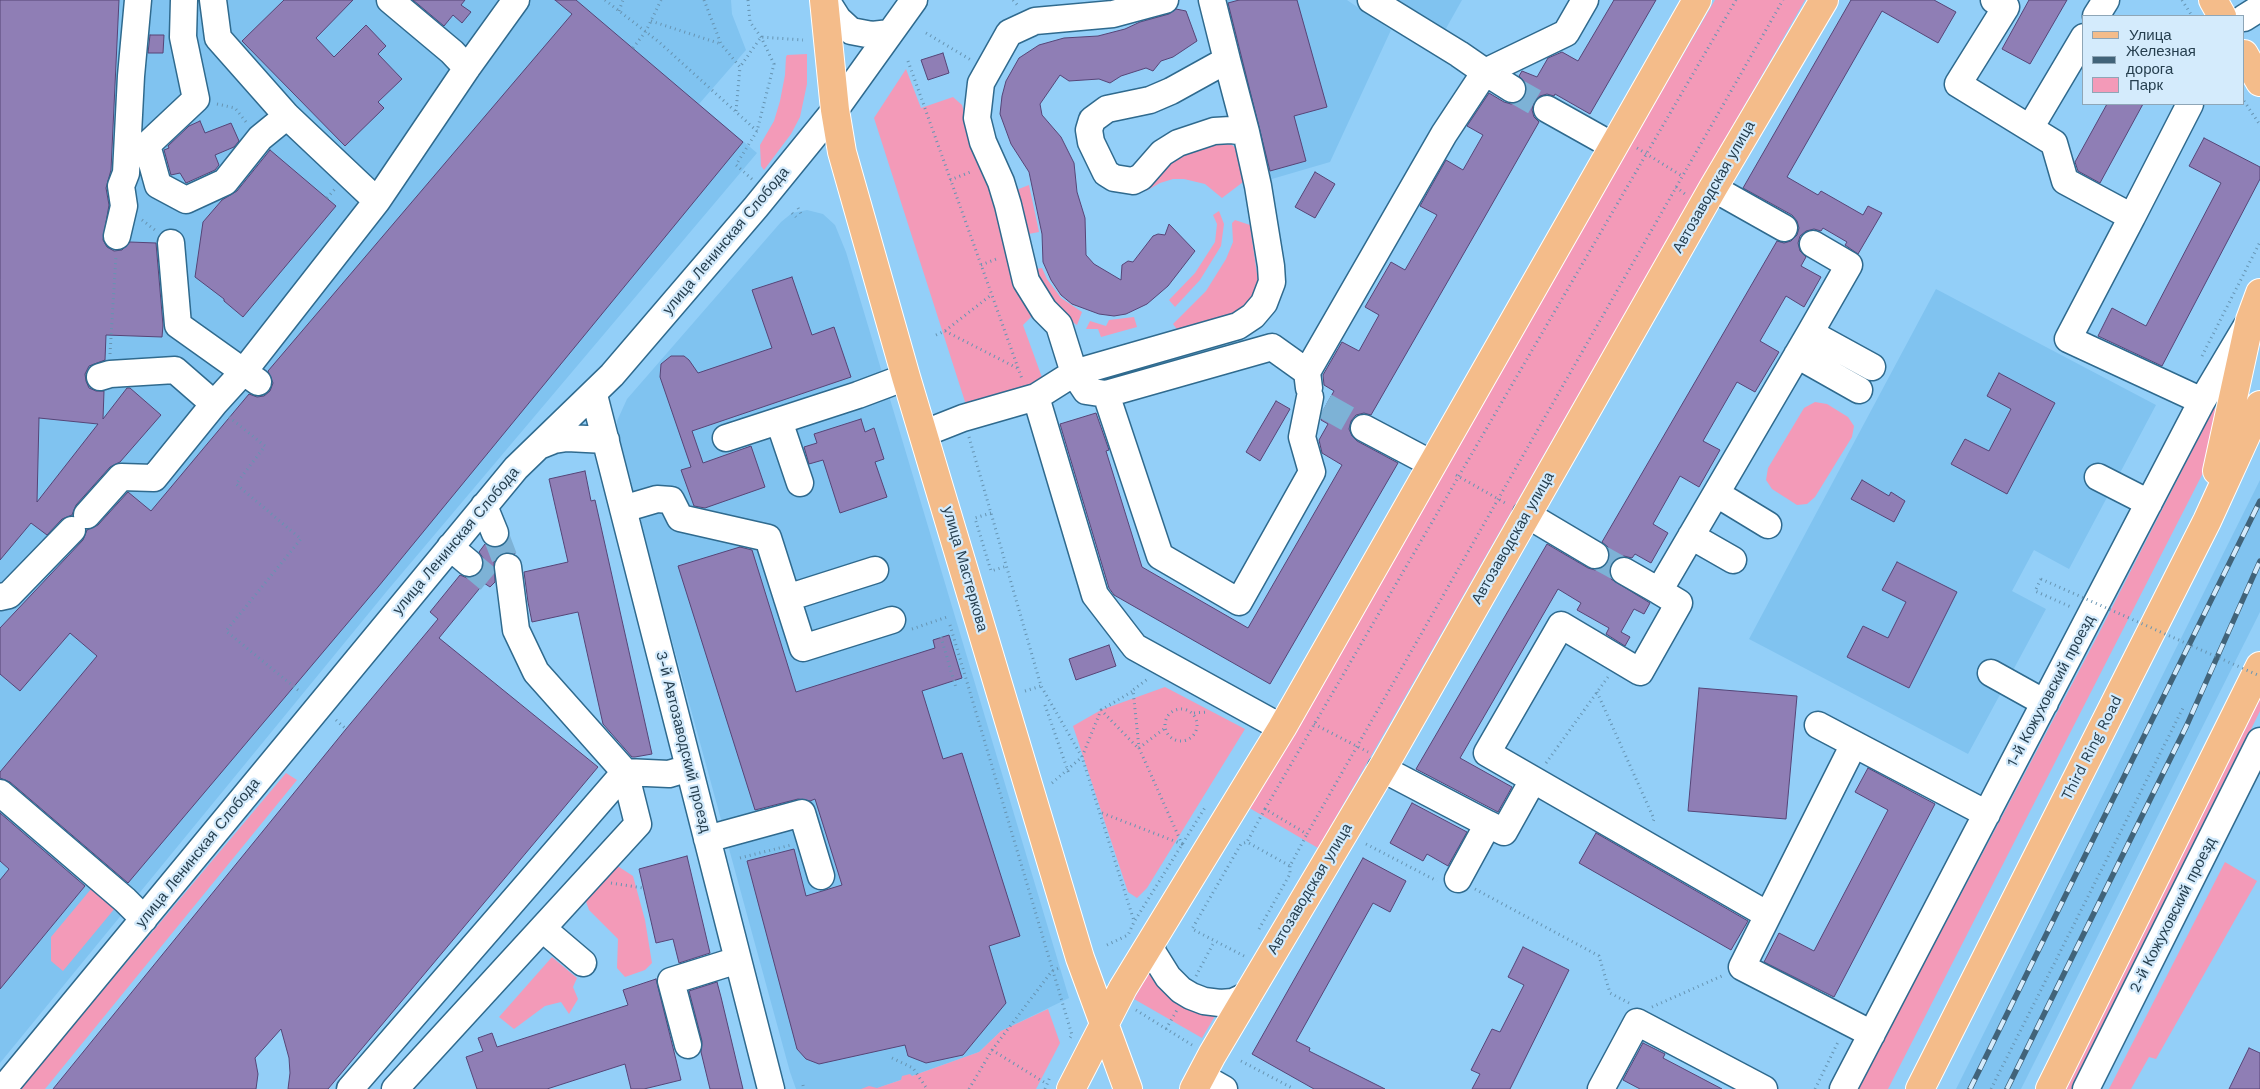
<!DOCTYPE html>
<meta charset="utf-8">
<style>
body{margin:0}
#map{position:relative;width:2260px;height:1089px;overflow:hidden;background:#93cff8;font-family:"Work Sans",sans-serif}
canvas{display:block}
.legend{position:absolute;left:2082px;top:15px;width:162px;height:90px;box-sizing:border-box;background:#d4ebfc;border:1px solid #8ea6b7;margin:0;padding:6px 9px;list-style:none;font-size:15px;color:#263f4f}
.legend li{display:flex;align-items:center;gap:10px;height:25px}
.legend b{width:25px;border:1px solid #8ea6b7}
</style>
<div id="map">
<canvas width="2260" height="1089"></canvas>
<ul class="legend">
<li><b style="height:6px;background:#f4bc8a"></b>Улица</li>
<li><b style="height:6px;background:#416379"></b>Железная дорога</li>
<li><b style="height:14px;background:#f39ab8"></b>Парк</li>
</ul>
</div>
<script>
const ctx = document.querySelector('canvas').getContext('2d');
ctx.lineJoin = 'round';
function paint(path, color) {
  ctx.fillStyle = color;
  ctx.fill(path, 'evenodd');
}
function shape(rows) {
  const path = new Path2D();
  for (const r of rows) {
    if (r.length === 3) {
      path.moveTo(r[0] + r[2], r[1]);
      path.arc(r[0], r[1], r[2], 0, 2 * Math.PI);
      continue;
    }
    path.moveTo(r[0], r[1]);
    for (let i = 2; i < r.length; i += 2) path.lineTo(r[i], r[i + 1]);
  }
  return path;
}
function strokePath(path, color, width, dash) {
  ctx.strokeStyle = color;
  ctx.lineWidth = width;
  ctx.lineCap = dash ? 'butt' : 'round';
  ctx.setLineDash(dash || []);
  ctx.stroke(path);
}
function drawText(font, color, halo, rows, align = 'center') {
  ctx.font = font + ' "Work Sans",sans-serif';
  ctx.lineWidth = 4.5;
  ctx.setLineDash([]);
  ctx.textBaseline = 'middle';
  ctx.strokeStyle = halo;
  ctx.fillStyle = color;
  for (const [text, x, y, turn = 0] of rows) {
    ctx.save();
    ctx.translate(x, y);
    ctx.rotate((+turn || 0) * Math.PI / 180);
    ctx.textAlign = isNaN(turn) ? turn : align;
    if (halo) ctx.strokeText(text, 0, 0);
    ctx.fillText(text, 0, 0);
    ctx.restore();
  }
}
paint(shape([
 [0,0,731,0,732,14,746,50,699,104,757,153,387,591,0,1063],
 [1218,0,1347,0,1391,30,1330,162,1265,181],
 [1391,0,1462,0,1444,32],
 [807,210,823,214,835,225,846,252,1069,998,1001,1031,979,1052,875,1089,796,1089,790,1072,617,439,617,421,627,399,781,222,792,213],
 [1936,289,2156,405,2069,569,2034,550,2012,591,2046,609,1968,754,1749,639],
 [2260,480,2260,612,2021,1089,1956,1089]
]), '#80c3f0');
paint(shape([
 [1715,0,1805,0,1318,848,1246,806],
 [807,54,807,84,800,117,791,134,764,170,761,166,760,145,774,121,780,101,785,75,786,57,787,55],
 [906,69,921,108,953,97,962,105,975,156,989,188,1007,243,1020,295,1026,307,1034,314,1023,325,1044,383,967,408,874,118],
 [1222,143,1232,145,1238,150,1247,179,1222,198,1205,184,1184,179,1173,179,1160,183,1146,191,1152,179,1173,158,1206,145],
 [1029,185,1039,232,1023,235,1011,192],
 [1219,211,1224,224,1221,246,1200,280,1175,307,1169,300,1195,273,1215,242,1217,224,1213,215],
 [1235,220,1250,225,1258,281,1254,293,1241,310,1210,323,1179,332,1173,324,1206,291,1226,259,1233,242,1232,223],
 [1042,268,1047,279,1061,298,1082,312,1077,325,1065,317,1030,270],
 [1134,317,1137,327,1101,337,1098,329,1086,329,1090,321,1106,326,1109,320],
 [1815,402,1827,404,1848,417,1854,426,1852,437,1815,497,1807,504,1797,505,1772,489,1766,480,1768,468,1804,408],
 [2214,408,2219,410,2204,471,1888,1089,1858,1089,2098,635],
 [1165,687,1245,729,1147,888,1137,898,1128,892,1073,726,1101,710],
 [2260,699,2260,711,2074,1089,2066,1089],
 [286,773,297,780,45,1089,20,1089],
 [2225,862,2257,881,2156,1059,2149,1057,2131,1089,2109,1089],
 [616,865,633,876,645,920,652,963,645,970,625,977,617,968,618,939,589,910,583,893],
 [96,883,120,902,63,971,51,961,51,937],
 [552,957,577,978,573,987,578,999,569,1014,561,1002,545,1006,514,1029,499,1017],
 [1149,972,1161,985,1218,1011,1202,1038,1134,999],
 [1048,1009,1060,1043,1036,1089,861,1089,869,1086,877,1088,901,1080,902,1076,910,1074,912,1076,979,1052,1001,1031]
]), '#f39ab8');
const building = shape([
 [0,0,119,0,111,170,106,188,109,205,103,240,107,247,114,251,122,250,130,242,156,243,163,325,162,337,106,335,105,360,89,366,85,374,86,381,89,388,96,391,104,391,103,419,127,388,130,388,161,415,120,462,110,467,76,505,72,515,62,519,47,535,31,523,0,560,0,0],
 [39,418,98,424,37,502,39,418],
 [284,0,353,0,316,38,334,57,366,25,386,46,378,54,402,79,378,102,384,108,345,146,242,41,284,0],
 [413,0,465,0,461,5,471,12,462,23,453,15,444,26,413,0],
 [555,0,576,0,743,142,378,587,128,883,10,782,0,778,0,772,97,656,70,633,20,691,0,674,0,628,83,540,87,530,98,525,128,492,151,511,249,394,257,397,264,396,270,391,273,383,268,371,572,14,555,0],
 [1239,0,1297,0,1327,107,1294,116,1306,161,1270,171,1228,3,1239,0],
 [1614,0,1656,0,1590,114,1555,94,1554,96,1547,94,1540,96,1534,101,1532,110,1534,117,1539,122,1483,220,1371,415,1364,413,1356,415,1351,421,1349,429,1352,436,1357,441,1398,463,1270,684,1114,595,1109,588,1060,424,1096,413,1109,450,1106,451,1142,567,1248,628,1342,465,1322,453,1319,440,1328,424,1321,420,1323,411,1334,391,1324,385,1323,375,1342,342,1359,351,1379,315,1365,307,1391,262,1405,270,1437,215,1420,206,1446,160,1463,170,1483,135,1467,126,1489,93,1504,102,1511,104,1519,102,1524,97,1527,90,1525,82,1519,76,1522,71,1537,77,1548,58,1562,52,1578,61,1614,0],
 [1851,0,1934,0,1956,12,1938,43,1882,11,1787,177,1818,195,1821,191,1863,215,1868,206,1882,213,1858,254,1845,245,1847,242,1823,228,1821,231,1814,229,1806,231,1800,236,1798,243,1800,251,1806,257,1801,266,1821,277,1804,307,1786,296,1760,341,1779,352,1755,392,1737,382,1703,441,1720,450,1699,487,1680,476,1653,524,1668,533,1651,563,1635,554,1632,558,1624,556,1617,558,1611,564,1609,572,1611,579,1650,603,1644,614,1634,609,1621,632,1630,637,1625,646,1606,634,1609,628,1577,610,1581,603,1558,589,1460,758,1512,787,1498,812,1416,769,1547,544,1588,568,1595,570,1602,568,1608,563,1610,555,1608,547,1602,542,1777,241,1784,243,1791,241,1797,235,1799,228,1797,221,1792,215,1743,188,1851,0],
 [2029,0,2067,0,2030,64,2002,49,2029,0],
 [1176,9,1186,11,1197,41,1173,57,1161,61,1153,71,1146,68,1121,76,1110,83,1099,79,1069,81,1060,75,1040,104,1042,115,1061,137,1074,163,1077,192,1085,218,1086,255,1094,264,1121,280,1122,265,1128,261,1133,262,1153,236,1158,234,1165,235,1169,224,1195,251,1168,286,1147,304,1126,314,1114,316,1099,314,1072,304,1061,295,1051,280,1043,262,1042,234,1029,172,1011,144,1000,114,1002,96,1006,81,1019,58,1039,45,1064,38,1098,36,1125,29,1140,22,1169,14,1176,9],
 [150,35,164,35,163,53,148,53,150,35],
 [943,53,949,73,928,80,921,60,943,53],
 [2107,104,2143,104,2100,183,2078,171,2075,162,2107,104],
 [200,121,205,133,231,123,239,141,234,147,215,155,219,165,215,170,186,183,180,173,171,175,164,150,169,148,168,146,189,126,200,121],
 [2204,138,2260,167,2260,179,2162,366,2098,336,2112,308,2146,326,2221,183,2189,166,2204,138],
 [270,150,336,206,243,317,224,301,224,299,195,277,203,222,222,200,237,191,270,150],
 [1315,172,1335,184,1315,218,1295,207,1315,172],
 [792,277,812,335,834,327,851,377,692,431,703,463,751,446,765,487,705,508,694,506,681,470,691,467,660,377,661,364,671,356,684,356,689,360,698,373,772,348,752,290,792,277],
 [1999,373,2055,403,2007,494,1951,464,1965,439,1989,451,2011,409,1987,396,1999,373],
 [1276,401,1290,409,1260,461,1246,452,1276,401],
 [861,419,865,432,874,428,884,459,875,462,887,497,840,513,823,460,809,464,804,447,817,443,814,434,861,419],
 [585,471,591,501,595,500,652,754,635,757,632,757,603,724,578,612,532,622,528,602,524,572,568,562,549,479,585,471],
 [1862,480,1889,496,1891,492,1905,501,1894,522,1851,499,1862,480],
 [509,538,515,554,507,552,499,555,494,562,495,582,490,587,484,583,439,638,598,767,328,1089,288,1089,290,1073,289,1058,281,1029,255,1058,258,1074,256,1089,53,1089,346,729,438,619,430,612,460,575,467,578,474,577,480,573,484,565,483,558,479,552,485,544,492,548,501,547,509,538],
 [740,547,752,550,796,692,935,648,933,640,949,635,962,678,922,691,943,759,962,753,1020,936,989,946,1006,1003,963,1055,926,1063,908,1056,905,1045,819,1064,806,1059,797,1049,747,861,794,849,806,896,842,885,815,799,810,801,798,799,755,810,678,566,740,547],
 [1897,562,1957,592,1909,688,1847,657,1863,626,1888,638,1906,602,1882,590,1897,562],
 [1109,645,1116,666,1076,680,1069,659,1109,645],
 [1699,688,1797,696,1786,819,1688,811,1699,688],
 [1868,768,1935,804,1834,997,1764,962,1779,933,1814,951,1888,810,1855,792,1868,768],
 [1412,803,1467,832,1448,866,1427,854,1423,861,1390,843,1412,803],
 [0,813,85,886,0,989,0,880,9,869,0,861,0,813],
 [1596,833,1748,921,1731,950,1579,863,1596,833],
 [687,856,710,953,679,963,673,939,656,943,639,869,687,856],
 [1363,858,1406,881,1390,912,1373,903,1296,1041,1310,1048,1309,1051,1385,1089,1314,1089,1252,1054,1363,858],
 [1523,947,1569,970,1510,1089,1472,1089,1480,1074,1471,1070,1492,1029,1500,1032,1524,985,1508,977,1523,947],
 [656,979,681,1080,644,1089,631,1089,625,1064,547,1089,477,1089,466,1057,483,1051,478,1038,492,1033,497,1047,628,1005,623,990,656,979],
 [717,982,721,997,743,1089,710,1089,701,1052,702,1041,689,991,717,982],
 [1643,1043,1665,1054,1663,1058,1722,1089,1640,1089,1623,1080,1643,1043],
 [2249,1048,2260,1053,2260,1089,2229,1089,2249,1048]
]);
paint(building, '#8f7eb5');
strokePath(building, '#564577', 1);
strokePath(shape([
 [1512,89,1547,109],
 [1325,406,1364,428],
 [495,533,508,567],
 [1595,555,1624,571],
 [469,563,493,583]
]), '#7db2d6', 26, [26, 13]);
const minor = shape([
 [184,0,183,37,196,99,147,145,158,185,186,200,225,182,260,138,287,116],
 [213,0,218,38,287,116,377,201],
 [390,0,452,52,467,68],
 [826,0,838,19,851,31,872,35,890,33],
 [1165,0,1113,14,1035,21,1009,33,981,83,977,118,983,142,1001,182,1008,205,1026,281,1044,310,1059,325,1074,373,1238,326,1253,316,1264,303,1272,282,1271,266,1258,186,1246,132,1231,130,1214,131,1178,143,1162,153,1141,177,1133,181,1114,178,1106,173,1091,142,1089,130,1092,120,1107,109,1150,100,1171,91,1227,60,1212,0],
 [1371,0,1459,54,1485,72,1566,33,1585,0],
 [1994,0,2006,7,1958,84,2054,143,2065,181,2132,217,2068,339,2202,401],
 [2096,16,2106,0],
 [2244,18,2260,8],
 [1227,60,1246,132],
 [1547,109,1613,146],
 [2030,128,2084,37],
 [1713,188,1784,228],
 [2132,217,2190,104],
 [117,236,124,206,121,186,126,173,131,76,138,0],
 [171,243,178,325,258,382],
 [1810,333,1872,367],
 [1797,355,1859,390],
 [1307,372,1444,134,1485,72,1512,89],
 [100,377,110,374,175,370,214,404],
 [1106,394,1160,556,1239,602,1312,472,1302,437,1310,397],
 [594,395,771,1089],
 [1036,397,1074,373,1086,391,1106,394,1272,347,1307,372,1309,388],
 [779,421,800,483],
 [1364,428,1432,464],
 [925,433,963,418,1036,397,1095,595,1135,647,1282,728],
 [726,438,858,395,906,377],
 [539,446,554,440,567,438,606,440],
 [2098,477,2149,503],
 [1717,494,1768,525],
 [484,506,495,533],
 [623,509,657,499,671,500,680,518,768,538,803,648,892,620],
 [1526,514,1595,555],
 [87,515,121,477,154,478,214,404,244,371,377,201,467,68,516,0],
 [1691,536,1733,560],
 [450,547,469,563],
 [1624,571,1659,591,1810,333,1849,265,1813,244],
 [1659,591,1679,603,1640,672,1561,625,1487,753,1768,915,1854,744,1987,814],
 [0,597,9,595,72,530],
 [787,598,875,570],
 [1991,673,2045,703],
 [1818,725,1854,744],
 [1381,768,1488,824,1458,879],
 [0,793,125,900,144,919],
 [1488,824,1504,832,1533,780],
 [707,839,802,813,821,876],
 [1768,915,1742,967,1872,1034],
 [543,929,583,963],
 [1151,942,1153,953,1168,977,1181,990,1191,996,1204,1001,1220,1003,1233,1002,1248,995],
 [688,1045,671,981,738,960],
 [1201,1076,1224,1089],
 [3,1089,516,468,612,375,756,207,835,110,914,0],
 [350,1089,625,772,536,672,516,630,508,567],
 [395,1089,638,824,625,772,669,774,689,768],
 [1601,1089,1637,1022,1764,1089],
 [1843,1089,2202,401,2246,327],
 [2086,1089,2260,741]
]);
const major = shape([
 [824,0,835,110,842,152,906,377,1080,958,1128,1089],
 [2213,0,2222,16],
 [2244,54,2260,82],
 [2217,471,2250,320,2260,293],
 [1071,1089,1123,988,1282,728,1697,0],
 [1194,1089,1212,1055,1386,762,1713,188,1824,0],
 [1920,1089,2207,521,2260,405],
 [2050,1089,2260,666]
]);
strokePath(minor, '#2f6a8e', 29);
strokePath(major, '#fff', 30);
strokePath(shape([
 [605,0,659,42,757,131],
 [704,0,721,44,740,67,761,37,803,40],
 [748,0,750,22,761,37,774,64,757,131,736,165,753,180],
 [1013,0,1019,7],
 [1736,0,1265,809,1307,834,1783,0],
 [2182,0,2192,16],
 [619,11,623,0],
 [651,21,721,44],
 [926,33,971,60],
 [633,48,646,31,661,0],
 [908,61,1022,379],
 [2244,101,2260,125],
 [217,104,235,108,246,122],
 [736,111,740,67],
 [1637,148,1682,176],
 [950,180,973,171],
 [1676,187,1685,194],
 [327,198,335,189],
 [798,208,801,214],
 [792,213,796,217],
 [142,220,155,230],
 [981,265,999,258],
 [945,331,1017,368],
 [936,335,945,331,991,295],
 [110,354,116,255],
 [2202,356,2260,242],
 [229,417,265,446,236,484,301,539,226,631,298,690],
 [969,437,1041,686,1082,757,1134,921],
 [1456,475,1507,504],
 [991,513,975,518,991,571,1007,566],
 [2041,579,2035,591,2071,607],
 [950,625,1072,1035,1070,1038],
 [912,629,947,617],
 [941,637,956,688],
 [1025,691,1041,686],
 [1597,692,1654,819,1652,824],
 [1045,705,1069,774],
 [1181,725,16],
 [1101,710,1133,691],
 [1194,713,1207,712],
 [336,720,346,729],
 [1314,724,1368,752],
 [1139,748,1165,728],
 [1546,763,1608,677],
 [1052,783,1082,757,1101,710,1138,748],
 [1265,809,1247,842,1290,866,1307,834],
 [1102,813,1182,844,1139,748,1133,690,1149,678],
 [1366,844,1437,881],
 [740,858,791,845],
 [611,883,643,888],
 [1475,889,1599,956,1610,993,1629,1003],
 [1259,929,1290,874,1290,866],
 [1107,945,1128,935,1134,922,1206,806],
 [1244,956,1192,929,1241,844,1247,842],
 [1196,976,1214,942],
 [1652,1007,1724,975],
 [1136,1010,1192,1045],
 [1166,1029,1177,1010],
 [992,1050,1047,1084],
 [892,1058,913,1068,927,1089],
 [1241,1061,1294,1089],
 [803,1085,804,1089],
 [969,1089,992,1050,1052,971,1059,968],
 [1045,1089,1050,1077],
 [1815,1089,1839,1040],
 [1991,1089,2184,706]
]), '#6694b2', 3, [1, 4]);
strokePath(minor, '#fff', 26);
strokePath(major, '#f4bc8a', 28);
const rail = shape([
 [1970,1089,2260,501],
 [2007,1089,2186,727,2260,561]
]);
strokePath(rail, '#416379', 5.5);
strokePath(rail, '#d4ebfc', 4, [11]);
strokePath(shape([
 [2041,579,2260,676]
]), '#6694b2', 3, [1, 4]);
drawText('15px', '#263f4f', '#d4ebfc', [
 ["Автозаводская улица",1714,187,-60],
 ["улица Ленинская Слобода",726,241,-50],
 ["Автозаводская улица",1513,538,-60],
 ["улица Ленинская Слобода",456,541,-50],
 ["улица Мастеркова",965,569,74],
 ["1-й Кожуховский проезд",2051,691,-62],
 ["3-й Автозаводский проезд",683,742,76],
 ["Third Ring Road",2092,748,-63],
 ["улица Ленинская Слобода",198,853,-51],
 ["Автозаводская улица",1310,889,-59],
 ["2-й Кожуховский проезд",2173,915,-63]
]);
</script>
